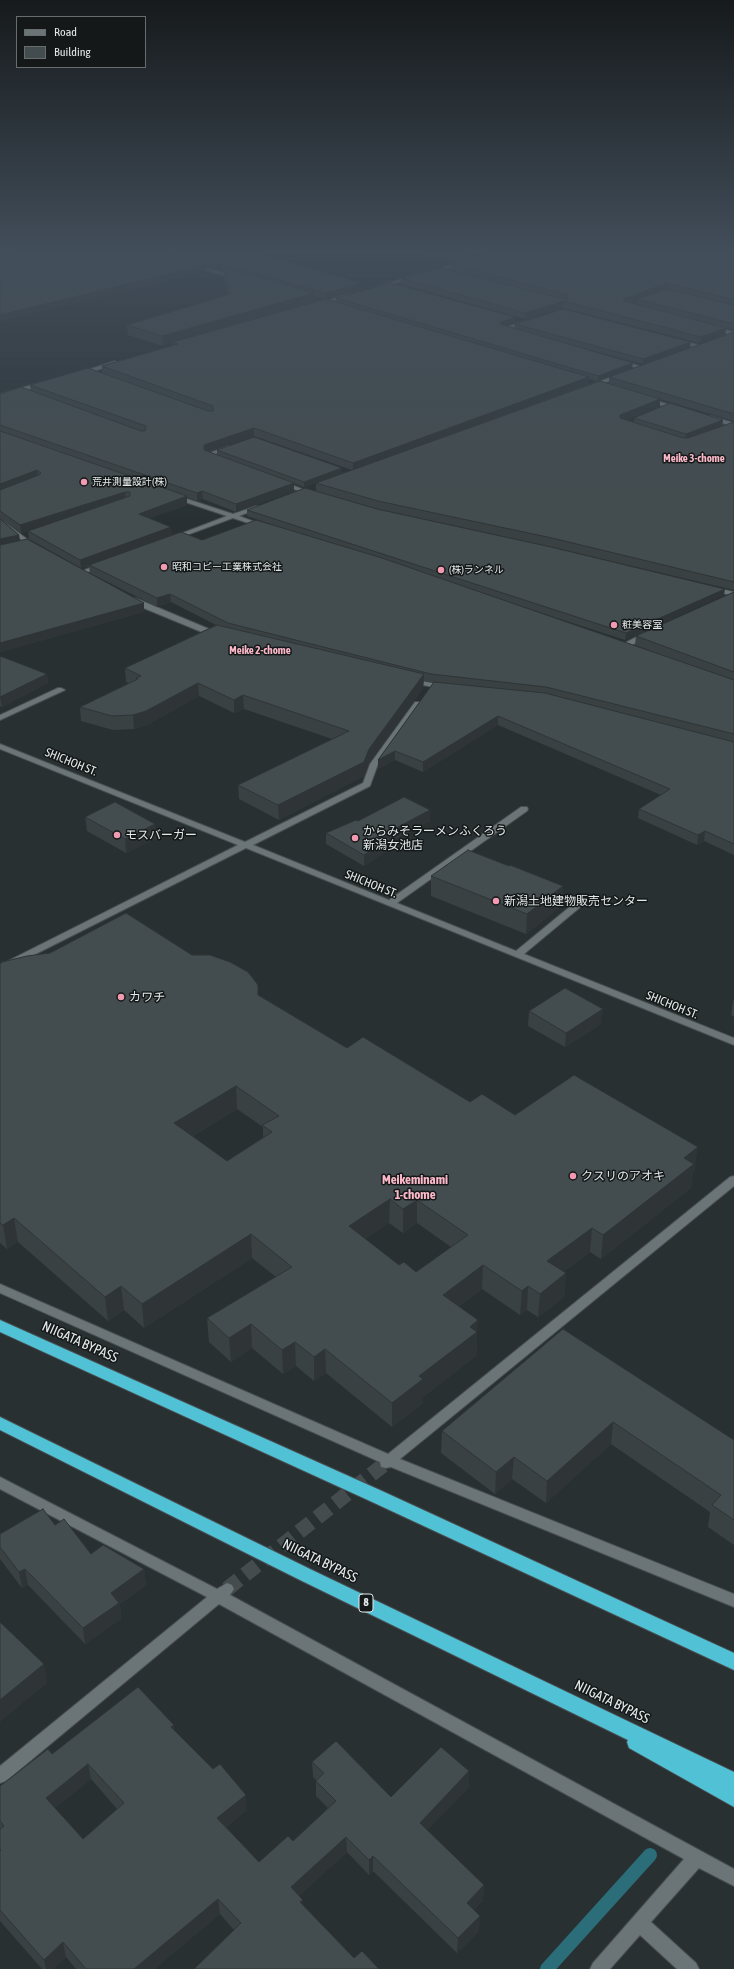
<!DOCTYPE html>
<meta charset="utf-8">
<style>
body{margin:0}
#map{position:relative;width:734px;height:1969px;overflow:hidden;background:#283032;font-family:"Asap Condensed",sans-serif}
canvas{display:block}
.legend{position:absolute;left:16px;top:16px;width:130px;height:52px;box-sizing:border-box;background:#141818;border:1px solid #676c6c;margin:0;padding:5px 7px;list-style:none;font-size:12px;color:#e3e9ea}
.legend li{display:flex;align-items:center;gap:8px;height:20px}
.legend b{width:20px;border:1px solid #676c6c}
</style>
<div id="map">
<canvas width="734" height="1969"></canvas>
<ul class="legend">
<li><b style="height:5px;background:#6b7476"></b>Road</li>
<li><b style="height:11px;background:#434c4e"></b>Building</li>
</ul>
</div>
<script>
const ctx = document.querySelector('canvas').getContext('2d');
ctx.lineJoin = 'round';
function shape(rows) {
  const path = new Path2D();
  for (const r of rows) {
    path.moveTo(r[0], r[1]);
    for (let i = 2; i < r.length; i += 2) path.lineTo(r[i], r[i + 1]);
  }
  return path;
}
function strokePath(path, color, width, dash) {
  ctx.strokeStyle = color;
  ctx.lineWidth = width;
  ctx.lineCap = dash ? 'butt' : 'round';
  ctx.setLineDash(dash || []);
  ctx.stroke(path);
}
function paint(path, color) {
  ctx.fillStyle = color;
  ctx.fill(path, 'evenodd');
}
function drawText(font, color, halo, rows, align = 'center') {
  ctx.font = font + ' "Asap Condensed","Noto Sans JP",sans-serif';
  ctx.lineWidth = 3;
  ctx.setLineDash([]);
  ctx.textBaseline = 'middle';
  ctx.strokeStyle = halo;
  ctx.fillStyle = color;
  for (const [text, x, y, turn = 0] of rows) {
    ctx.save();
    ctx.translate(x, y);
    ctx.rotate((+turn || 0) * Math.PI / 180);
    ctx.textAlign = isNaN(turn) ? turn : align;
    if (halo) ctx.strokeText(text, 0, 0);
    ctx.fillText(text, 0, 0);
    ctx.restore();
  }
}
strokePath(shape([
 [547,1969,650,1855]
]), '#2b6d79', 14);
strokePath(shape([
 [227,1589,386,1463]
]), '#444c4e', 15, [15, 8]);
const minor = shape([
 [504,250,511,250,432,273,428,272,504,250],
 [193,264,239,277,239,278,235,279,191,266,193,264],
 [411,276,415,277,380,288,376,287,411,276],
 [348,294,352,295,321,305,317,304,348,294],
 [525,321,530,322,509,329,513,330,513,332,501,329,525,321],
 [712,326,734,332,734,336,710,329,712,326],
 [677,339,702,346,703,347,700,349,675,342,675,340,677,339],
 [617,360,621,360,645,368,640,369,617,362,617,360],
 [115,361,118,363,117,364,81,375,78,373,115,361],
 [621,373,624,375,623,376,593,387,588,386,621,373],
 [42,382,44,383,44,385,0,398,0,394,42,382],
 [648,398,680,408,681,409,678,411,646,401,646,399,648,398],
 [711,416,734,423,734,427,709,419,709,417,711,416],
 [228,446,233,447,213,455,216,456,216,458,204,455,228,446],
 [280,482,284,482,315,494,310,495,280,484,280,482],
 [175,495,233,514,256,506,260,506,260,508,239,516,266,526,263,528,233,518,176,539,172,539,172,537,227,516,173,498,173,496,175,495],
 [0,519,35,545,35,547,31,547,0,524,0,519],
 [102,563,105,565,104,566,80,575,77,573,102,563],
 [712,587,734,592,734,596,710,590,708,589,712,587],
 [129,598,135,598,221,634,217,636,204,633,129,602,129,598],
 [644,633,650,633,651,635,628,647,622,647,621,645,644,633],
 [408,679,445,685,449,687,445,689,411,683,408,683,408,679],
 [58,688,61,688,65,690,0,720,0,715,58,688],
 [415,702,421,702,422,704,378,764,370,786,253,845,389,900,521,807,527,807,528,809,527,811,397,903,516,951,572,905,578,905,580,907,578,909,524,954,734,1038,734,1045,246,848,0,972,0,965,238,845,0,749,0,744,245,842,363,783,370,764,415,702],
 [734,1176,734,1186,400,1459,734,1594,734,1607,391,1467,386,1468,381,1467,380,1462,0,1293,0,1284,388,1454,730,1177,734,1176],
 [0,1477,217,1589,227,1583,232,1585,234,1589,230,1595,734,1869,734,1886,699,1868,651,1922,696,1963,699,1969,677,1969,640,1935,610,1969,590,1969,593,1963,684,1859,219,1604,6,1781,0,1783,0,1766,207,1597,0,1489,0,1477]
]);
const highway = shape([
 [0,1320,382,1491,734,1653,734,1670,370,1501,0,1332,0,1320],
 [0,1417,312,1570,734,1772,734,1807,629,1748,627,1742,628,1740,300,1580,0,1430,0,1417]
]);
strokePath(minor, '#484e50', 2);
strokePath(highway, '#484e50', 2);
paint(minor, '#6b7476');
paint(highway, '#51c1d6');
paint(shape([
 [0,250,277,250,260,254,362,289,327,299,336,302,336,298,515,317,515,322,505,326,514,328,515,324,690,347,643,364,549,339,632,368,618,374,734,332,734,421,660,399,660,406,626,420,634,422,634,418,723,420,722,425,697,435,734,422,734,590,551,547,378,509,316,491,316,483,304,487,294,483,294,491,236,512,203,499,197,501,187,497,187,505,150,518,172,535,202,540,273,525,247,516,247,510,377,509,724,595,625,640,523,607,659,654,635,645,636,636,734,592,734,855,704,841,697,845,638,818,639,809,661,795,498,725,423,772,395,760,378,769,378,760,433,683,424,681,423,688,369,763,364,776,279,820,239,799,238,785,332,739,244,709,234,713,199,696,147,725,134,729,113,730,81,721,80,707,129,683,126,682,125,668,216,625,171,602,157,607,90,573,89,566,81,568,29,539,28,531,21,533,1,519,19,535,20,541,144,603,144,612,0,652,0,394,31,391,30,385,102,373,102,366,173,345,173,343,163,346,128,335,127,325,229,295,224,277,224,271,222,270,222,268,217,269,206,266,206,271],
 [314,296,325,299,315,302],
 [609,377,609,383,600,381],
 [589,379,597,381,504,415,588,384],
 [254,436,352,470,342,473,342,468,217,450,217,455,208,451],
 [405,250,734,250,734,330,718,326,726,328,725,335,700,343,563,308,525,319,401,284,401,278,451,270,452,264,487,258,487,254,491,252,480,255,470,253,470,258,453,263],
 [637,300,636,304,630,303],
 [0,656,47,674,48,683,2,707,0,706],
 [85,817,155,824,156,838,126,853,87,831],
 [358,821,430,821,390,842,390,849,364,866,326,844,326,833],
 [509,866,563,886,561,906,526,934,431,896,431,876],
 [192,955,347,1048,470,1102,515,1115,695,1170,693,1172,691,1188,601,1259,590,1252,563,1272,566,1273,564,1297,538,1317,527,1310,520,1315,482,1289,459,1306,477,1344,476,1356,423,1397,423,1403,392,1427,326,1373,314,1381,296,1366,283,1374,252,1348,231,1362,209,1342,207,1318,276,1277,252,1258,144,1328,124,1310,108,1321,18,1242,7,1249,0,1243,0,964],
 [237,1109,263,1127,263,1138,227,1161,193,1136],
 [389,1223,403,1233,417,1223,451,1247,416,1272,399,1265,365,1239],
 [734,999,734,1017,731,1015,733,1001],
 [529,1011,601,1024,565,1047,528,1026],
 [563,1329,734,1440,734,1545,708,1527,710,1512,611,1444,546,1503,512,1479,495,1494,441,1453,442,1431],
 [55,1525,91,1554,144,1569,146,1585,120,1604,121,1619,85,1644,28,1585,22,1588,0,1559,0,1534],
 [174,1725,174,1731,247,1810,226,1827,259,1862,293,1841,328,1808,316,1796,316,1780,313,1777,312,1762,391,1797,469,1771,469,1787,427,1830,484,1885,483,1900,474,1910,479,1931,457,1953,373,1871,369,1875,347,1852,299,1896,303,1900,303,1906,354,1958,379,1969,234,1930,220,1914,154,1969,76,1969,66,1957,53,1969,42,1969,0,1921,0,1786,52,1754],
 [91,1779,117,1809,83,1839,55,1808]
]), '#3a4143');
paint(shape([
 [15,250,40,250,0,260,0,254],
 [252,250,277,250,249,257,248,251],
 [480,250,498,250,480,255],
 [470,252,470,258,453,263,453,257],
 [221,262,222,268,217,269,217,263],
 [206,265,206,271,0,322,0,315],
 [362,283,362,289,326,299,326,293],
 [667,283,666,290,637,299,637,300,623,305,623,299],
 [314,293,315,303,173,342,173,343,163,346,162,336],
 [564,301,563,308,525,319,525,313],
 [515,317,515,322,500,328,500,324,501,322],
 [726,328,725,335,700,343,701,337],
 [691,342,690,347,643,364,643,359],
 [633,363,632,368,598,381,598,376],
 [589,377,588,384,353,470,353,463],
 [660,399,660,406,619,423,620,415],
 [723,420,722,425,685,439,686,434],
 [254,428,254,436,205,453,204,445],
 [342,468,342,474,304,487,304,482],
 [37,470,38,478,0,492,0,484],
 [294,483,294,491,236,512,236,504],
 [202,491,203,499,197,501,197,493],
 [125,492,126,500,21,533,20,525],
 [187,496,187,505,140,522,139,514],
 [171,527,172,535,81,568,80,560],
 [19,535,20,543,0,547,0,539],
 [725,589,724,595,625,640,626,633],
 [170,594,171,602,157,607,157,598],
 [144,603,144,612,0,652,0,643],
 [47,674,48,683,2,707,0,697],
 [424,674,423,688,369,763,364,776,279,820,278,805,369,749],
 [198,683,199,696,147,725,134,729,133,715],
 [243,695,244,709,234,713,234,700],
 [498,716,498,725,423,772,423,762],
 [395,751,395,760,378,769,378,760],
 [430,810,430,821,390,842,390,849,364,866,364,855,383,835],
 [155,824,156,838,126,853,125,839],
 [705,831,704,841,697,845,698,835],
 [563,886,561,906,526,934,527,914],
 [603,1009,601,1024,565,1047,566,1033],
 [236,1086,237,1109,176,1146,174,1123],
 [698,1147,695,1170,693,1172,691,1188,601,1259,603,1235,684,1158],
 [390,1199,389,1223,349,1250,349,1226],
 [417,1200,417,1223,403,1233,403,1209],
 [14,1218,18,1242,7,1249,3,1225],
 [592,1228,590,1252,545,1285,547,1261],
 [251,1234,252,1258,144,1328,142,1304],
 [483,1265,482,1289,442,1318,443,1295],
 [566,1273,564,1297,538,1317,540,1294],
 [121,1286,124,1310,108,1321,105,1297],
 [528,1286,527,1310,520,1315,522,1291],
 [478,1320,476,1356,423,1397,423,1403,392,1427,392,1403,470,1327],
 [251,1324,252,1348,231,1362,229,1338],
 [295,1342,296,1366,283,1374,282,1350],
 [325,1349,326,1373,314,1381,314,1357],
 [613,1422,611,1444,546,1503,547,1481],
 [514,1457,512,1479,495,1494,496,1472],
 [25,1569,28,1585,22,1588,19,1572],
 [144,1569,146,1585,120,1604,121,1619,85,1644,83,1628,111,1593],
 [44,1664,47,1683,0,1722,0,1700],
 [174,1725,175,1740,171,1727],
 [88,1764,91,1779,49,1813,46,1798],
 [469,1771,469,1787,419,1838,420,1823],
 [246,1795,247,1810,218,1833,217,1818],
 [346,1837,347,1852,292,1903,291,1887],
 [373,1856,373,1871,369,1875,369,1860],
 [484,1885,483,1900,466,1918,467,1903],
 [218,1899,220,1914,154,1969,134,1969],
 [303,1900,304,1915,300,1902],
 [480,1916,479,1931,457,1953,458,1938],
 [63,1942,66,1957,53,1969,46,1969,44,1960]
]), '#2f3537');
const building = shape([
 [0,250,15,250,0,254,0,250],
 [32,250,153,250,206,265,0,315,0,258,32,250],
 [172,250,252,250,248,251,362,283,326,293,222,264,221,262,217,263,172,250],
 [428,250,464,250,470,252,453,257,428,250],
 [498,250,627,250,678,262,682,259,646,250,734,250,734,300,667,283,623,299,624,301,726,328,701,337,564,301,525,313,401,278,440,268,567,300,567,295,452,264,476,256,510,263,510,258,487,254,498,250],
 [224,267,314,293,162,336,127,325,231,294,224,267],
 [390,283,515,317,501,322,500,324,633,363,598,376,336,298,390,283],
 [667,289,734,305,734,324,637,299,667,289],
 [326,299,589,377,353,463,254,428,204,445,204,450,294,483,236,504,202,491,197,493,0,425,0,394,21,387,141,431,145,431,146,426,30,385,88,368,208,411,213,411,213,406,102,366,178,344,173,342,326,299],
 [563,309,691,342,643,359,515,324,563,309],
 [734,332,734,414,609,377,734,332],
 [600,381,660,399,620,415,620,418,683,438,688,438,734,422,734,582,552,538,378,501,316,483,600,381],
 [670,403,723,420,686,434,634,418,670,403],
 [0,431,187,496,139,514,171,527,80,560,28,531,130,496,130,492,125,492,20,525,0,511,0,490,39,475,41,473,37,470,0,484,0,431],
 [254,437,342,468,304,482,217,450,254,437],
 [305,488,377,509,551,547,725,589,626,633,247,510,305,488],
 [0,519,19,535,0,539,0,519],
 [256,520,382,558,734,680,734,734,546,687,431,674,228,623,170,594,157,598,89,565,181,532,202,540,256,520],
 [27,539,144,603,0,643,0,545,27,539],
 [734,592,734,672,636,636,734,592],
 [217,625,424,674,369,749,364,762,278,805,238,785,349,731,243,695,234,700,198,683,146,711,133,715,112,716,80,707,138,679,136,678,141,676,125,668,217,625],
 [0,656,47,674,0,697,0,656],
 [434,682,545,693,734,742,734,844,705,831,698,835,639,809,670,789,498,716,423,762,395,751,378,760,434,682],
 [404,797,430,810,383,835,390,839,364,855,326,833,356,820,358,821,404,797],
 [115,802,155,824,125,839,85,817,115,802],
 [468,850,509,866,510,865,563,886,527,914,431,876,468,850],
 [126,913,192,955,210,955,230,962,248,972,258,985,258,995,347,1048,363,1037,470,1102,482,1094,515,1115,574,1075,698,1147,684,1158,694,1164,603,1235,592,1228,547,1261,566,1273,540,1294,528,1286,522,1291,483,1265,443,1295,478,1320,470,1327,477,1332,419,1376,423,1379,392,1403,325,1349,314,1357,295,1342,282,1350,251,1324,229,1338,207,1318,292,1267,251,1234,142,1304,121,1286,105,1297,14,1218,3,1225,0,1223,0,964,2,962,27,956,50,953,126,913],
 [236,1086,279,1116,262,1125,272,1132,227,1161,174,1123,236,1086],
 [390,1199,403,1209,417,1200,468,1235,416,1272,404,1262,399,1265,349,1226,390,1199],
 [565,988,603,1009,566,1033,529,1011,565,988],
 [563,1329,734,1440,734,1520,712,1505,721,1495,613,1422,547,1481,514,1457,496,1472,442,1431,563,1329],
 [43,1509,55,1525,64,1519,91,1554,103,1545,144,1569,111,1593,119,1603,83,1628,25,1569,19,1572,0,1547,0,1534,43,1509],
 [0,1622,44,1664,0,1700,0,1622],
 [138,1687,174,1725,171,1727,213,1769,220,1764,246,1795,217,1818,259,1862,288,1836,293,1841,336,1801,316,1781,324,1773,312,1762,336,1741,391,1797,441,1747,469,1771,420,1823,484,1885,467,1903,480,1916,458,1938,373,1856,369,1860,346,1837,291,1887,303,1900,300,1902,354,1958,362,1951,379,1969,194,1969,241,1923,218,1899,134,1969,86,1969,63,1942,44,1960,0,1910,0,1851,1,1850,0,1849,0,1829,4,1826,0,1821,0,1786,48,1749,52,1754,138,1687],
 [88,1764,124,1803,83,1839,46,1798,88,1764]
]);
paint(building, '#434c4e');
strokePath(building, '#2f3537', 1);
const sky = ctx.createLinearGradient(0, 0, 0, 526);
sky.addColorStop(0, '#161a1c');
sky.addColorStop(0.48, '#424e5a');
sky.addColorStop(1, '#424e5a00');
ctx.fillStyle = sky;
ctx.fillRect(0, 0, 734, 526);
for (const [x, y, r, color] of [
 [84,482,4,"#f19ab2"],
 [164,567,4,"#f19ab2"],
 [441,570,4,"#f19ab2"],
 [614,625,4,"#f19ab2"],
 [117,835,4,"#f19ab2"],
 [355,838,4,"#f19ab2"],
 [496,901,4,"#f19ab2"],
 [121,997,4,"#f19ab2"],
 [573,1176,4,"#f19ab2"]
]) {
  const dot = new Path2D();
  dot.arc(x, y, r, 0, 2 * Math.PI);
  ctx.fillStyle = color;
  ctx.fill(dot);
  strokePath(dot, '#141818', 1.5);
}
drawText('10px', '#e3e9ea', '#141818', [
 ["荒井測量設計(株)",92,482],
 ["昭和コピー工業株式会社",172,567],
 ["(株)ランネル",449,570],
 ["粧美容室",622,625]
], 'left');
drawText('bold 11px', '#fab8c9', '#141818', [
 ["Meike 3-chome",694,459],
 ["Meike 2-chome",260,651]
]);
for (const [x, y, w] of [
 [366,1603,14]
]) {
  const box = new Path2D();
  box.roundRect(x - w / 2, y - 9, w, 18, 3);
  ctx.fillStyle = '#141818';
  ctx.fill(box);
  strokePath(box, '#e3e9ea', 1);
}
drawText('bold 11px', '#e3e9ea', null, [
 ["8",366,1603]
]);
drawText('12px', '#e3e9ea', '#141818', [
 ["SHICHOH ST.",71,762,22],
 ["SHICHOH ST.",371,884,22],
 ["SHICHOH ST.",672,1005,22]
]);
drawText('12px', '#e3e9ea', '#141818', [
 ["からみそラーメンふくろう",363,831],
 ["新潟女池店",363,845],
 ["モスバーガー",125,835],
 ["新潟土地建物販売センター",504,901],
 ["カワチ",129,997],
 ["クスリのアオキ",581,1176]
], 'left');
drawText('bold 13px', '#fab8c9', '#141818', [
 ["Meikeminami",415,1180],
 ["1-chome",415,1195]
]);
drawText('14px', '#e3e9ea', '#141818', [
 ["NIIGATA BYPASS",80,1342,24],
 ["NIIGATA BYPASS",320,1561,26],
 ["NIIGATA BYPASS",612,1702,26]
]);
</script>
